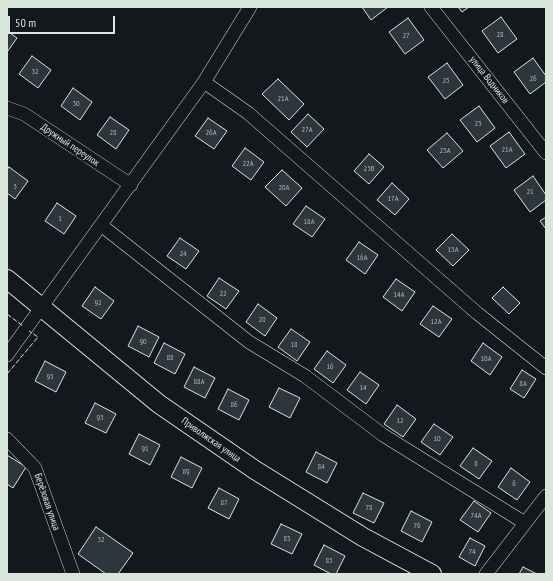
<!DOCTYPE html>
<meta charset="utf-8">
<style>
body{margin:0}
#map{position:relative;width:553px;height:581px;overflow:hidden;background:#14181c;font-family:"PT Sans Narrow",sans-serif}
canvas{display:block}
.frame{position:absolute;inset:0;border:8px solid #d8e6dc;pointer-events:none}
.scale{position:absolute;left:8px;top:16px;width:107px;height:18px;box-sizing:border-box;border:2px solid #d8e6dc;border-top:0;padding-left:5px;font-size:12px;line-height:14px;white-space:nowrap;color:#d8e6dc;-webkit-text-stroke:3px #14181c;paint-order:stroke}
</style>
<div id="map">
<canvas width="553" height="581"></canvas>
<div class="frame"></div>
<div class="scale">50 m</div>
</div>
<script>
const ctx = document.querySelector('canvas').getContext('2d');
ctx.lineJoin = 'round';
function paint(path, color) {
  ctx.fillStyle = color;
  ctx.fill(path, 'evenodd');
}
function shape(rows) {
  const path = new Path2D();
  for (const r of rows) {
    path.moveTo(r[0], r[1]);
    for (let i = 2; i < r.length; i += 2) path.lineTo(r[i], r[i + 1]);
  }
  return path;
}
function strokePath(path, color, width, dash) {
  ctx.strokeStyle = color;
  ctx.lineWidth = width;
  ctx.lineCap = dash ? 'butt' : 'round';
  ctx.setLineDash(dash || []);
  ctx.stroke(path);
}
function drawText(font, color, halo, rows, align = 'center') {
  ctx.font = font + ' "PT Sans Narrow",sans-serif';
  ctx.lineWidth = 3;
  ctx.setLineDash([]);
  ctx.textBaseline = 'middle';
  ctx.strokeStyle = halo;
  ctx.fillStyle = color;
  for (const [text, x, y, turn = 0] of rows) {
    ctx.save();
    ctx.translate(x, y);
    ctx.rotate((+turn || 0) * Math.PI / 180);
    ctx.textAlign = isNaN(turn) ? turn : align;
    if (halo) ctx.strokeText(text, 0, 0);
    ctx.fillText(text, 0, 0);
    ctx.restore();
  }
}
const building = shape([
 [362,7,388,7,371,20,362,7],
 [458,7,469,7,462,12,458,7],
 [501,17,517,39,498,53,482,31,501,17],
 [408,18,424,40,405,54,389,32,408,18],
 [7,31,17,38,7,52,7,31],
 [32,56,51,70,38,88,19,74,32,56],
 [533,58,546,76,546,82,530,94,514,72,533,58],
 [447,63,463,85,445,99,428,77,447,63],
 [278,79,304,104,289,120,262,94,278,79],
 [73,88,92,102,80,120,61,106,73,88],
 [479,106,495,128,477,142,460,120,479,106],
 [308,114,324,129,307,147,291,132,308,114],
 [110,117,129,130,116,149,97,135,110,117],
 [208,118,227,131,214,149,195,136,208,118],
 [509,132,525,154,506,168,490,146,509,132],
 [447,133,463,151,443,168,427,150,447,133],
 [245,148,264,162,251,180,232,166,245,148],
 [369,154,384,167,369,184,354,171,369,154],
 [9,167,28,181,15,199,7,193,7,170,9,167],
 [282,170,302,188,286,206,265,187,282,170],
 [533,176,546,195,546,200,530,212,514,190,533,176],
 [392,183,409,199,395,215,377,200,392,183],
 [57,203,76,216,64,234,45,221,57,203],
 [306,206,325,219,312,237,293,224,306,206],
 [546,217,546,229,540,221,546,217],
 [452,234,469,250,453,266,436,250,452,234],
 [180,238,199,251,186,269,167,256,180,238],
 [359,242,378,255,365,274,346,260,359,242],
 [219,278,239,291,226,309,207,296,219,278],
 [396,279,415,292,402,311,383,297,396,279],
 [95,287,114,301,101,319,82,306,95,287],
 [503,287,520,303,509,314,492,298,503,287],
 [258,304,277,318,265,336,246,322,258,304],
 [433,306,452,319,439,337,420,324,433,306],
 [138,326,159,337,149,357,128,346,138,326],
 [291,329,310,342,297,361,278,347,291,329],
 [164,343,185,354,175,374,154,363,164,343],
 [483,343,502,357,490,375,471,361,483,343],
 [327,351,346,365,333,383,314,369,327,351],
 [45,361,66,372,56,392,35,381,45,361],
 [194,367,215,378,205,398,184,387,194,367],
 [522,370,536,379,524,398,510,389,522,370],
 [360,372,379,385,366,404,347,390,360,372],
 [279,388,300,398,290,418,269,407,279,388],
 [228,389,249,400,239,420,218,409,228,389],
 [95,403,116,414,106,433,85,423,95,403],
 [397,405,416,419,403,437,384,424,397,405],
 [434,424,453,437,440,455,421,442,434,424],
 [139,434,160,445,150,465,129,454,139,434],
 [473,448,492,461,479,479,460,466,473,448],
 [316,452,337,463,327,483,306,472,316,452],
 [7,455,26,467,13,488,7,484,7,455],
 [181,457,202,468,192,488,171,477,181,457],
 [511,468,530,482,517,500,498,487,511,468],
 [219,488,239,499,229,519,208,508,219,488],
 [363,493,384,503,374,523,353,513,363,493],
 [474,501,491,513,478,532,460,520,474,501],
 [411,511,432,522,422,542,401,531,411,511],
 [281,524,302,534,292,554,271,544,281,524],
 [96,527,133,553,118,574,106,574,78,554,96,527],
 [470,538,485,546,475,566,459,557,470,538],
 [324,545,345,556,336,574,331,574,314,565,324,545],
 [523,567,537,574,519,574,523,567]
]);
paint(building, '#2c363c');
strokePath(building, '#d8e6dc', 1);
const street = shape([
 [431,7,546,153],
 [204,82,248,113,477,313,546,368],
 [7,108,24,114,131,185],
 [101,225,249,342,305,376,383,435,525,523],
 [7,355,204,82,250,7],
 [7,439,35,468,73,574],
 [486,574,546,496]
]);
const secondary = shape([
 [7,279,159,404,255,470,363,537,432,574]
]);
strokePath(street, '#d8e6dc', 14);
strokePath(secondary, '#d8e6dc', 20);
strokePath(street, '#14181c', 13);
strokePath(secondary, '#14181c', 18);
strokePath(shape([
 [7,314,23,326],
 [7,374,38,337,29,331]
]), '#d8e6dc', 1, [5, 2]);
drawText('8px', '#adbab4', null, [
 ["28",500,35],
 ["27",406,36],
 ["32",35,72],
 ["26",533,79],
 ["25",446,81],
 ["21А",283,99],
 ["30",76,104],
 ["23",478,124],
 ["27А",307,130],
 ["28",113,133],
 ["26А",211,133],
 ["21А",507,150],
 ["23А",445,151],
 ["22А",248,164],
 ["23Б",369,169],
 ["3",15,187],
 ["20А",284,188],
 ["21",530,192],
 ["17А",393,199],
 ["1",60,219],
 ["18А",309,222],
 ["15А",453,250],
 ["24",183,254],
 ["16А",362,258],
 ["22",223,294],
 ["14А",399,295],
 ["92",98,303],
 ["20",262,320],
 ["12А",436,322],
 ["90",143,342],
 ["18",294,345],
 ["88",170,358],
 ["10А",486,359],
 ["16",330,367],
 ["95",50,377],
 ["88А",199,382],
 ["8А",523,384],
 ["14",363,388],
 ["86",234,405],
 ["93",100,418],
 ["12",400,421],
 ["10",437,439],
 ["91",145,449],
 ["8",476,464],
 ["84",321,467],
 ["89",186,472],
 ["6",514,484],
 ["87",224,503],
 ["78",369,508],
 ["74А",476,516],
 ["76",417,526],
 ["85",287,539],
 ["32",101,540],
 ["74",472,552],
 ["83",329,561]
]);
drawText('10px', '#d8e6dc', '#14181c', [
 ["улица Водников",489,80,52],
 ["Дружный переулок",70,145,34],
 ["Приволжская улица",211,440,35],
 ["Берёзовая улица",47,502,71]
]);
</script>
